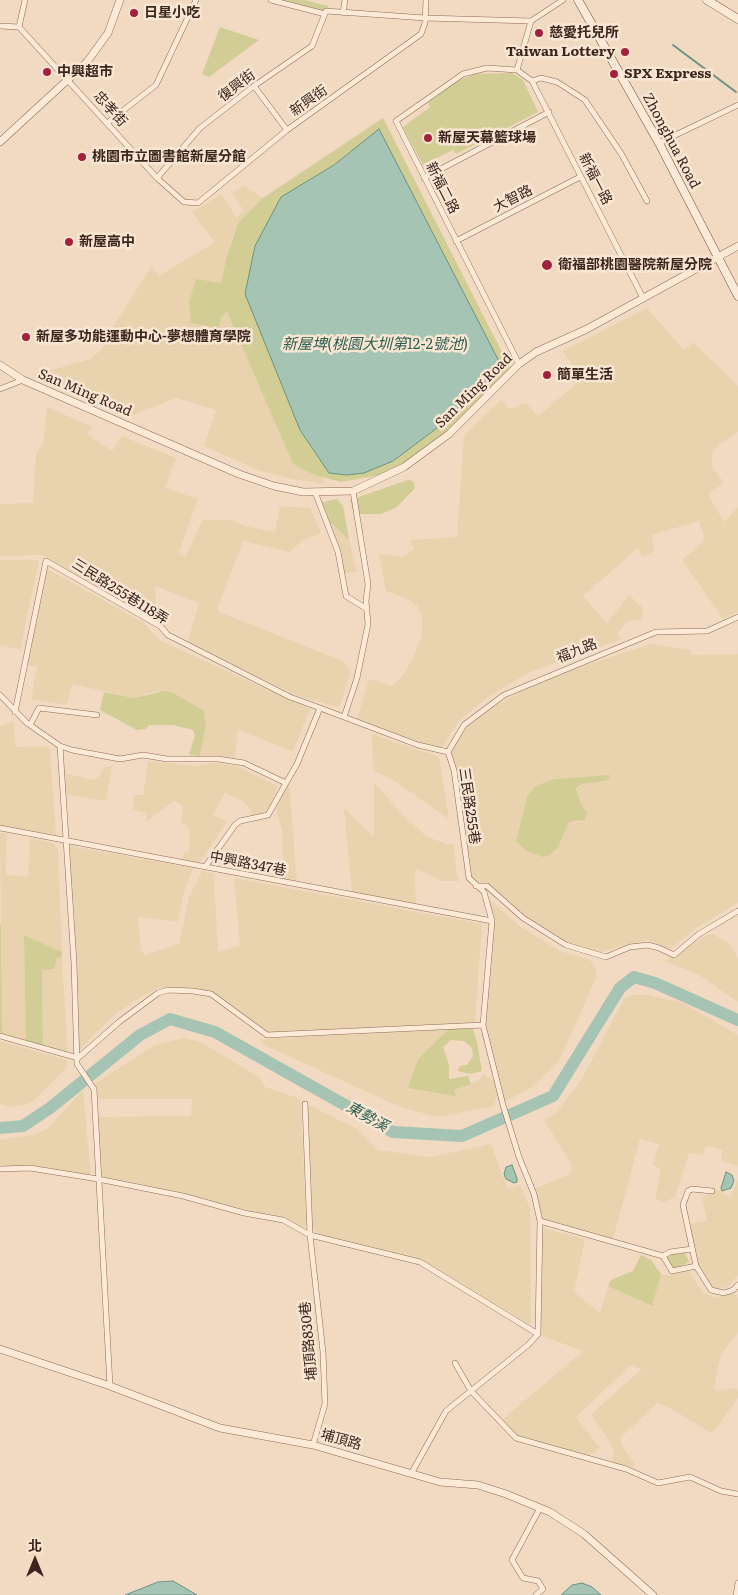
<!DOCTYPE html>
<meta charset="utf-8">
<style>
body{margin:0}
#map{position:relative;width:738px;height:1595px;overflow:hidden;background:#f2dac2;font-family:Literata,"Noto Sans TC",serif}
canvas{display:block}
.north{position:absolute;left:10px;top:1535px;width:50px;height:50px;-webkit-text-stroke:4px #f9e6d2;paint-order:stroke;rotate:0deg;font-size:14px;font-weight:700;line-height:20px;text-align:center;color:#3c251d}
.north::after{content:'';display:block;margin:auto;width:18px;height:22px;background:#3c251d;clip-path:polygon(50% 0,100% 100%,50% 72%,0 100%)}
</style>
<div id="map">
<canvas width="738" height="1595"></canvas>
<div class="north">北</div>
</div>
<script>
const ctx = document.querySelector('canvas').getContext('2d');
ctx.lineJoin = 'round';
function paint(path, color) {
  ctx.fillStyle = color;
  ctx.fill(path, 'evenodd');
}
function shape(rows) {
  const path = new Path2D();
  for (const r of rows) {
    path.moveTo(r[0], r[1]);
    for (let i = 2; i < r.length; i += 2) path.lineTo(r[i], r[i + 1]);
  }
  return path;
}
function strokePath(path, color, width, dash) {
  ctx.strokeStyle = color;
  ctx.lineWidth = width;
  ctx.lineCap = dash ? 'butt' : 'round';
  ctx.setLineDash(dash || []);
  ctx.stroke(path);
}
function drawText(font, color, halo, rows, align = 'center') {
  ctx.font = font + ' Literata,"Noto Sans TC",serif';
  ctx.lineWidth = 5;
  ctx.setLineDash([]);
  ctx.textBaseline = 'middle';
  ctx.strokeStyle = halo;
  ctx.fillStyle = color;
  for (const [text, x, y, turn = 0] of rows) {
    ctx.save();
    ctx.translate(x, y);
    ctx.rotate((+turn || 0) * Math.PI / 180);
    ctx.textAlign = isNaN(turn) ? turn : align;
    if (halo) ctx.strokeText(text, 0, 0);
    ctx.fillText(text, 0, 0);
    ctx.restore();
  }
}
paint(shape([
 [243,185,263,198,238,223,234,233,226,259,221,283,221,317,227,312,293,464,323,477,324,484,292,479,258,470,204,446,216,410,176,398,129,417,34,375,90,359,95,355,104,347,102,344,151,267,159,276,215,242,192,212,221,194,237,218,244,211,232,194],
 [647,308,684,350,693,342,738,386,738,432,719,445,712,453,712,468,724,482,708,494,724,522,738,507,738,612,723,619,682,560,702,543,704,536,699,521,652,535,654,551,643,557,638,548,583,596,607,623,629,595,642,607,643,619,626,622,617,634,622,639,528,673,488,697,460,720,441,748,418,743,357,719,369,679,392,686,403,675,413,658,422,636,422,615,417,606,405,598,386,591,379,554,403,557,414,549,410,540,457,537,464,435,501,400,510,409,526,403,538,416,583,378,562,351],
 [47,407,93,427,87,434,112,451,122,436,176,458,165,488,198,499,179,552,181,555,186,556,202,520,232,520,245,526,275,532,280,506,310,508,321,533,303,540,290,552,243,541,218,607,219,612,340,660,346,664,350,673,340,705,338,707,301,697,189,644,188,641,199,603,155,586,157,624,82,582,43,555,0,556,0,504,33,503,36,453,43,444],
 [325,519,336,527,349,540,357,572,342,574,332,537],
 [0,560,39,560,20,650,1,645,0,649],
 [44,567,144,623,159,640,310,709,293,752,238,729,235,757,200,756,206,723,204,712,172,692,153,692,134,698,72,684,67,705,31,699,37,666,25,665],
 [651,644,690,650,691,655,738,654,738,903,696,928,670,950,648,940,598,953,555,940,507,905,482,883,470,880,465,872,456,799,447,754,465,728,483,713,542,679],
 [555,779,590,784,582,784,576,788,581,805,587,812,581,822,569,822],
 [14,722,16,747,46,746,50,749,56,835,0,826,0,726],
 [372,734,439,757,449,819,393,780,373,770],
 [148,761,196,766,214,763,237,766,277,786,274,797,269,808,262,814,251,816,251,811,243,801,225,793,213,815,227,822,199,863,183,860,184,853,189,852,190,832,187,825,181,822,183,806,174,801,146,822,147,813,133,810,134,795,143,795],
 [112,766,106,801,61,794,60,772,93,780,100,776,104,767],
 [289,779,297,882,284,879,282,830,277,814,277,803],
 [374,782,399,811,426,836,446,844,454,844,457,875,460,881,442,881,418,869,415,872,416,904,352,893,344,808,374,837],
 [0,833,7,834,6,875,28,876,30,838,53,843,58,849,62,952,24,935,26,1043,2,1035],
 [65,845,193,868,184,892,178,922,138,917,141,951,145,955,179,944,189,897,202,871,214,874,218,952,240,946,234,878,482,924,475,1023,266,1033,208,992,179,988,159,988,141,997,115,1014,77,1052,75,1052],
 [490,900,521,927,560,951,590,960,595,967,597,976,559,1061,532,1087,501,1104,498,1093,494,1106,437,1117,400,1107,264,1045,260,1039,449,1029,418,1059,415,1065,456,1096,454,1090,480,1080,483,1073,495,1082,481,1024,490,921],
 [713,934,731,945,738,958,738,1002,699,975,664,961,707,935],
 [57,957,62,957,68,1056,43,1049,42,970,54,969],
 [631,995,647,995,683,1003,738,1035,738,1166,721,1161,723,1150,706,1146,703,1155,689,1153,675,1197,664,1202,655,1199,661,1169,653,1165,659,1144,640,1139,613,1239,537,1219,531,1190,568,1175,572,1170,571,1163,544,1120,555,1114,581,1080,624,999],
 [185,1038,201,1042,260,1078,265,1087,298,1098,301,1102,306,1225,304,1227,300,1227,285,1217,237,1208,202,1198,127,1181,99,1178,94,1117,191,1116,192,1099,95,1099,94,1084,155,1045],
 [0,1041,64,1059,67,1061,66,1068,34,1100,25,1105,12,1107,0,1104],
 [83,1090,91,1177,43,1167,0,1167,0,1140,37,1134,47,1129],
 [307,1104,357,1129,378,1150,430,1157,491,1144,507,1188,520,1185,530,1208,531,1325,421,1259,319,1234,313,1230],
 [738,1180,738,1275,728,1287,715,1289,708,1287,694,1264,686,1224,707,1221,702,1197,719,1190,730,1198],
 [538,1227,585,1239,574,1292,600,1313,608,1286,651,1306,661,1274,668,1276,688,1269,703,1293,717,1298,733,1293,738,1297,738,1333,721,1354,714,1387,716,1391,734,1388,738,1390,738,1398,714,1431,711,1433,670,1408,658,1403,620,1438,622,1446,635,1463,633,1467,612,1463,614,1452,611,1444,591,1414,642,1369,631,1365,576,1417,600,1448,587,1457,512,1436,498,1423,583,1351,539,1335]
]), '#e9d3af');
paint(shape([
 [282,0,304,0,328,6,328,8,325,11],
 [220,27,259,40,209,77,202,74],
 [512,73,523,80,538,112,456,154,453,150,423,165,403,127,430,107,428,103,455,82,475,74],
 [383,118,510,368,459,422,390,473,341,482,315,475,293,464,227,312,221,317,219,328,191,323,189,302,196,279,221,283,226,259,238,223,263,198],
 [408,480,413,481,415,488,397,507,381,514,354,514,350,500],
 [337,499,343,506,349,540,336,527,325,519,320,503],
 [164,691,172,692,204,711,206,723,200,756,189,755,195,735,193,730,173,725,149,725,146,729,137,730,100,710,104,692,134,698],
 [610,775,608,780,582,784,576,788,581,805,587,812,585,820,569,822,558,847,550,855,543,857,527,851,516,841,527,797,535,786,555,779],
 [0,924,1,924,2,1035,0,1035],
 [24,935,62,952,62,957,57,958,54,969,42,970,43,1049,26,1043],
 [449,1029,473,1029,477,1042,482,1071,471,1074,457,1071,460,1066,467,1065,473,1056,472,1048,464,1041,451,1040,443,1047,449,1065,449,1079,468,1076,471,1084,454,1090,456,1096,408,1088,418,1059],
 [685,1253,689,1262,672,1270,661,1255],
 [641,1255,651,1260,661,1274,652,1306,608,1286,611,1280,633,1271]
]), '#d2cc95');
const water = shape([
 [379,129,502,367,437,428,393,461,364,473,347,475,329,473,300,430,245,294,255,246,281,197,334,165,379,129],
 [512,1165,517,1178,517,1182,514,1183,506,1179,504,1174,506,1167,512,1165],
 [726,1172,732,1175,734,1181,731,1188,722,1191,721,1188,726,1172],
 [173,1581,197,1595,125,1595,158,1582,173,1581],
 [582,1583,592,1587,601,1595,561,1595,572,1585,582,1583]
]);
paint(water, '#a5c4b4');
strokePath(water, '#6a9481', 1);
strokePath(shape([
 [673,45,736,92]
]), '#6a9481', 2);
strokePath(shape([
 [0,1128,23,1126,50,1108,140,1035,170,1019,215,1032,393,1132,462,1136,553,1096,620,988,634,977,655,983,738,1020]
]), '#a5c4b4', 12);
const minor = shape([
 [25,0,19,27,157,178,184,202,198,203,287,130,421,34,425,23,426,0],
 [271,0,325,14],
 [343,13,345,0],
 [0,26,19,27],
 [517,70,531,21],
 [532,81,541,78,557,82,585,100,622,155,647,201],
 [254,86,287,130],
 [107,123,156,85,196,0],
 [659,143,738,105],
 [157,178,200,128,254,86,312,46,326,11,425,18,531,21,563,0],
 [424,178,549,112],
 [456,241,580,177],
 [519,364,396,121,463,74,487,68,517,70,532,81,643,298],
 [0,389,23,380],
 [353,491,368,584,366,601,368,624,357,678,344,717,418,745,448,752,454,770,469,878,484,892,492,921,483,1025,503,1105,519,1157,534,1194,540,1221,538,1334,528,1345,446,1411,411,1474],
 [315,492,338,552,346,596,367,609],
 [0,695,27,723,60,746,72,750,120,759,143,755,167,759,218,759,244,763,286,783,297,764,320,708,344,717],
 [15,712,46,561,160,626,168,635,290,697,320,708],
 [30,725,39,708,97,715],
 [60,746,74,963,77,1064,94,1089,110,1386],
 [448,752,464,725,504,695,656,632,707,631,738,617],
 [0,828,492,921],
 [205,867,235,825,240,821,268,815,286,783],
 [476,886,487,886,523,918,566,945,606,957,630,947,648,945,659,948,674,955,699,934,738,911],
 [0,1036,78,1058,119,1022,158,993,168,990,193,991,211,994,267,1035,483,1025],
 [305,1104,310,1235,323,1352,325,1404,313,1445],
 [0,1169,30,1168,98,1179,183,1196,244,1213,283,1220,310,1235,420,1262,538,1334],
 [712,1191,692,1189,688,1191,683,1205,696,1266,711,1290,724,1293,733,1290,738,1285],
 [540,1221,663,1256,670,1252,692,1249],
 [663,1256,672,1271,696,1266],
 [455,1363,471,1391,516,1438,626,1469,658,1483,690,1477,721,1491,738,1494],
 [536,1595,543,1589,538,1581,523,1578,512,1560,540,1508],
 [736,1595,738,1583]
]);
const tertiary = shape([
 [0,142,87,62,108,33,120,0],
 [0,365,23,380,239,474,274,486,303,492,353,491,404,467,449,434,519,364,536,352,587,329,738,246],
 [0,1349,110,1386,220,1428,313,1445,440,1482,478,1485,506,1494,550,1512,584,1534,653,1595]
]);
const secondary = shape([
 [578,0,659,143,738,296],
 [707,0,738,19]
]);
strokePath(minor, '#8e6957', 6);
strokePath(tertiary, '#8e6957', 8);
strokePath(secondary, '#704a3a', 9);
strokePath(minor, '#fce9d6', 5);
strokePath(tertiary, '#fce9d6', 7);
strokePath(secondary, '#fce9d6', 8);
for (const [x, y, r, color] of [
 [134,13,5,"#a3213d"],
 [539,33,5,"#a3213d"],
 [625,52,5,"#a3213d"],
 [47,72,5,"#a3213d"],
 [614,74,5,"#a3213d"],
 [428,138,5,"#a3213d"],
 [82,157,5,"#a3213d"],
 [69,242,5,"#a3213d"],
 [547,265,6,"#a3213d"],
 [26,337,5,"#a3213d"],
 [547,375,5,"#a3213d"]
]) {
  const dot = new Path2D();
  dot.arc(x, y, r, 0, 2 * Math.PI);
  ctx.fillStyle = color;
  ctx.fill(dot);
  strokePath(dot, '#f9e6d2', 2);
}
drawText('bold 14px', '#3c251d', '#f9e6d2', [
 ["日星小吃",144,13],
 ["慈愛托兒所",549,33],
 ["Taiwan Lottery",615,52,"right"],
 ["中興超市",57,72],
 ["SPX Express",624,74],
 ["新屋天幕籃球場",438,138],
 ["桃園市立圖書館新屋分館",92,157],
 ["新屋高中",79,242],
 ["衛福部桃園醫院新屋分院",558,265],
 ["新屋多功能運動中心-夢想體育學院",36,337],
 ["簡單生活",557,375]
], 'left');
drawText('14px', '#3c251d', '#f9e6d2', [
 ["復興街",237,86,-37],
 ["新興街",309,101,-35],
 ["忠孝街",110,109,48],
 ["Zhonghua Road",671,141,62],
 ["新福一路",595,179,63],
 ["新福二路",442,188,63],
 ["大智路",513,199,-27],
 ["San Ming Road",474,391,-44],
 ["San Ming Road",85,393,23],
 ["三民路255巷118弄",120,592,32],
 ["福九路",577,651,-22],
 ["三民路255巷",469,806,82],
 ["中興路347巷",248,864,11],
 ["埔頂路830巷",309,1341,-95],
 ["埔頂路",341,1440,16]
]);
drawText('italic 15px', '#2b5e50', '#f9e6d2', [
 ["新屋埤(桃園大圳第12-2號池)",375,345],
 ["東勢溪",367,1117,29]
]);
</script>
